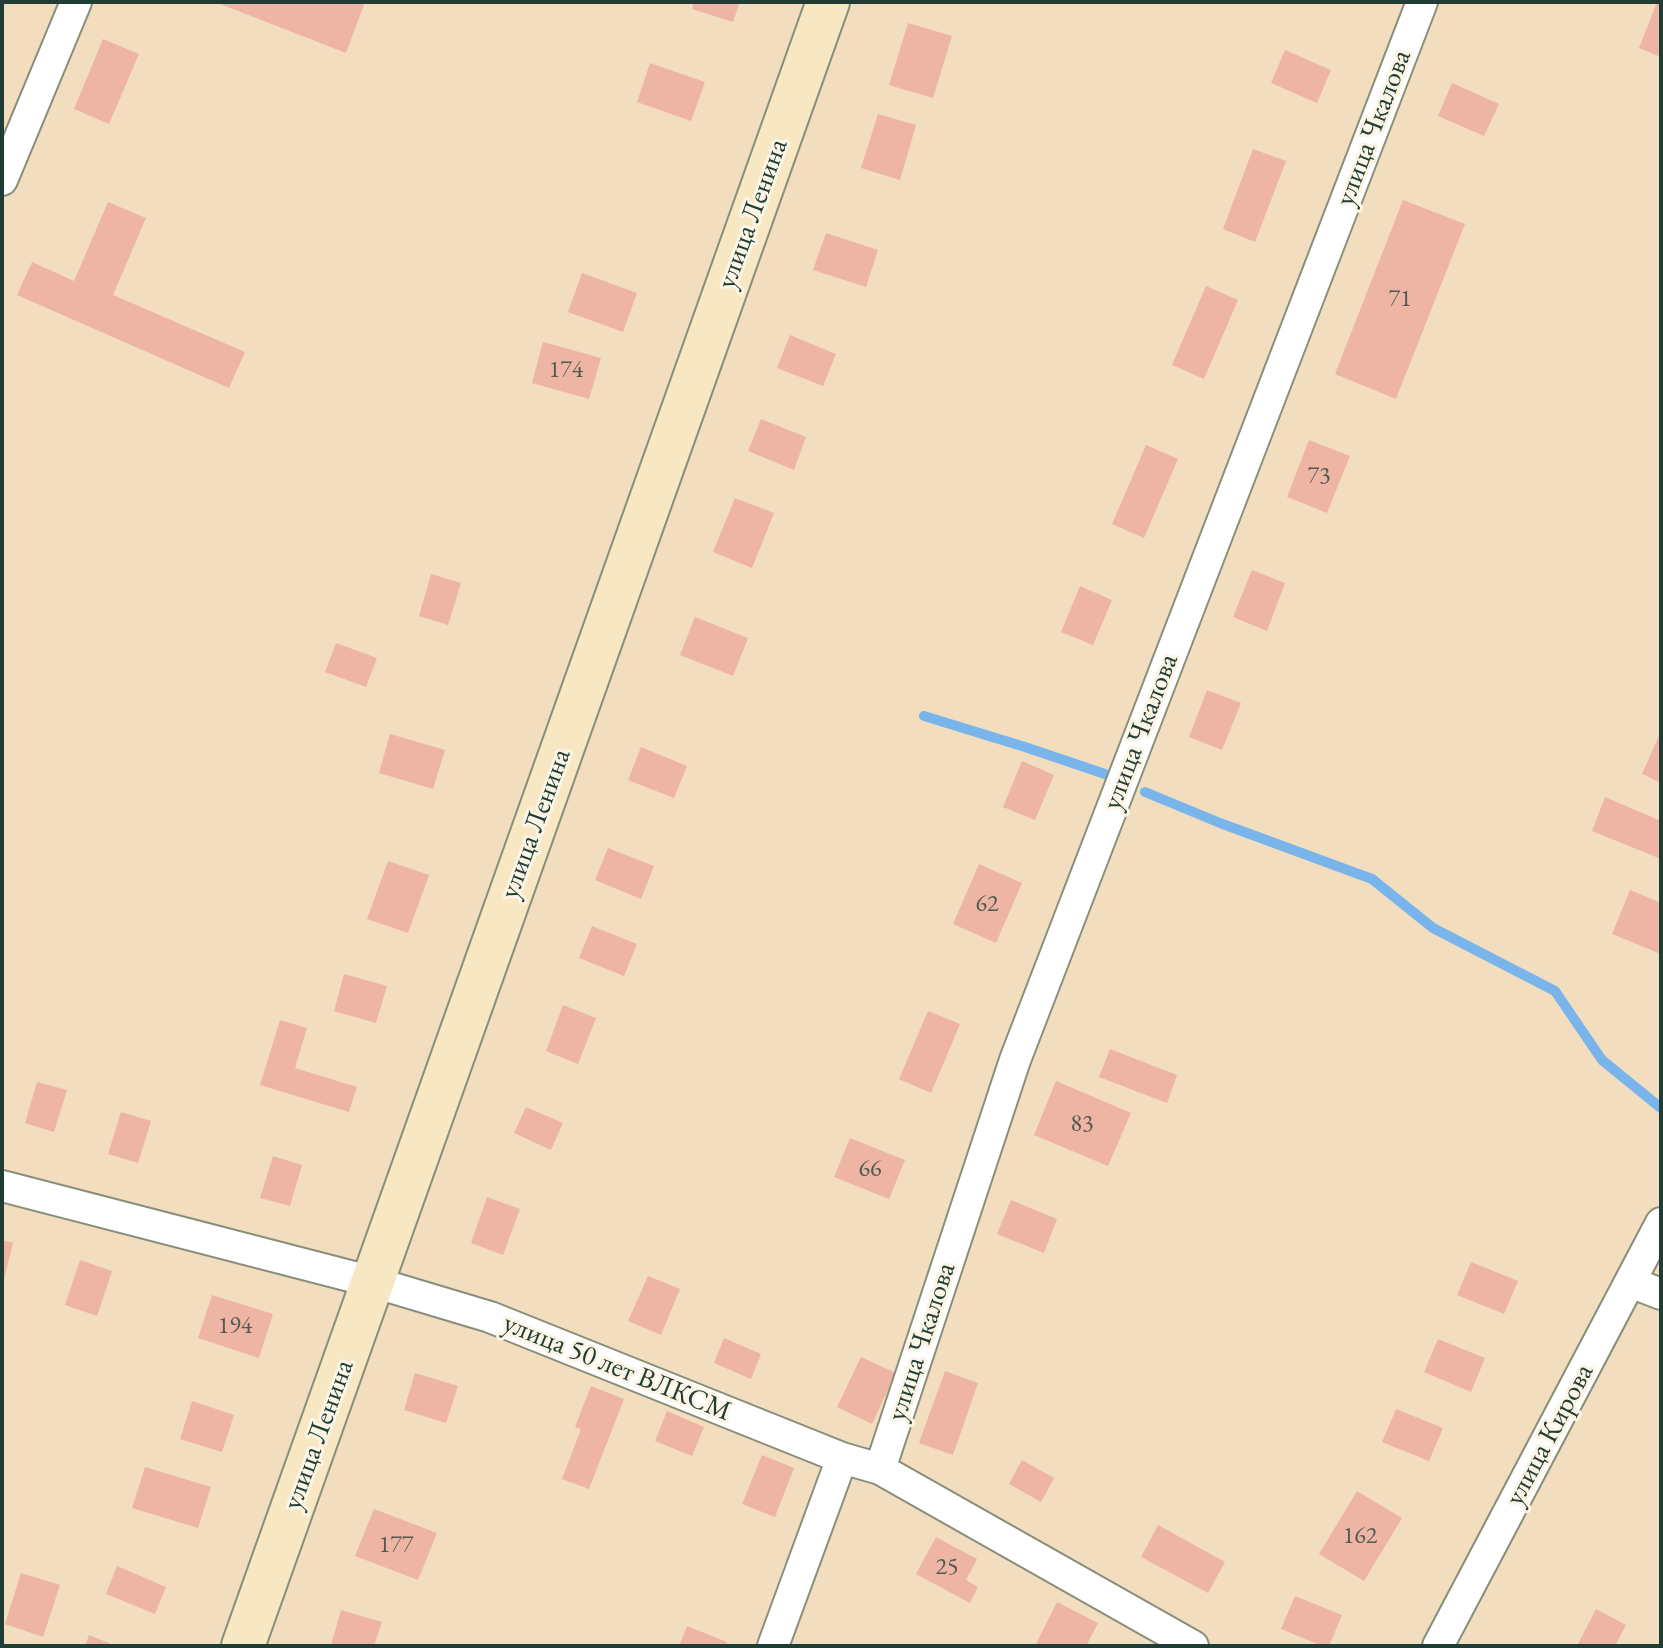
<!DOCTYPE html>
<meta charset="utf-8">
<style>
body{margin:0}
#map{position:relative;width:1663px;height:1648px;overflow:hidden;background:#f2debf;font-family:"EB Garamond",serif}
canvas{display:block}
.frame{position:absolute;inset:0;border:4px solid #1f3d34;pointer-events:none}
</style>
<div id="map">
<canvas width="1663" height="1648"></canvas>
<div class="frame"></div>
</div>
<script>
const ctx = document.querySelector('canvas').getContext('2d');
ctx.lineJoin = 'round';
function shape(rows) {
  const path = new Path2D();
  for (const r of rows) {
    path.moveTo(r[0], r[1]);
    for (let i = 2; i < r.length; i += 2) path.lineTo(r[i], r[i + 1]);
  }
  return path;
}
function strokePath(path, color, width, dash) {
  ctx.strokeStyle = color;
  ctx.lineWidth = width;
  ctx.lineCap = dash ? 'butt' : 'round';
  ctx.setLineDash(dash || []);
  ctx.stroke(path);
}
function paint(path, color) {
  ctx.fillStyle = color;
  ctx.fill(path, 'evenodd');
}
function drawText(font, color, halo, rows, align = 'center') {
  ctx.font = font + ' "EB Garamond",serif';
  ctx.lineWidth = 6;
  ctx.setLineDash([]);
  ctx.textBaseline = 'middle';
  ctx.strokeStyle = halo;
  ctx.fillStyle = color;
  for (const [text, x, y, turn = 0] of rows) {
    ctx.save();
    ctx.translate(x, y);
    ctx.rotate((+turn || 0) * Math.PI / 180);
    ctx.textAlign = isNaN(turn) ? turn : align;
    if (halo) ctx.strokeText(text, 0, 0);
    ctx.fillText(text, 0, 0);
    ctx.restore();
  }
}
strokePath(shape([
 [924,716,1025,747,1105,774],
 [1145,792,1220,823,1372,879,1433,928,1555,991,1602,1060,1661,1108]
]), '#79b5eb', 10);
paint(shape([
 [215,2,365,2,346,53],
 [694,2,740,2,733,22,692,9],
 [1657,2,1661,2,1661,57,1639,48],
 [908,23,952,36,933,98,889,85],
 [103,39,139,54,109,124,74,109],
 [1285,50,1331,70,1317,103,1271,83],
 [650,63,705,82,691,121,637,102],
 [1452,83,1499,104,1484,136,1438,116],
 [878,114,916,125,900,180,861,168],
 [1253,149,1286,161,1255,242,1223,229],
 [1403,200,1465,224,1396,399,1335,374],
 [108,202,146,218,113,295,245,352,229,388,17,295,32,262,74,281],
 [826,233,878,250,866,287,813,270],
 [582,273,637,293,623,332,568,312],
 [1206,286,1238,300,1204,379,1172,365],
 [790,335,836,354,823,386,777,368],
 [543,342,601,358,589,399,532,383],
 [761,419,806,437,794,470,748,451],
 [1309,440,1350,456,1327,513,1287,497],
 [1146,445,1178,459,1144,538,1112,524],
 [735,498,774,513,752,568,713,552],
 [1252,570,1285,583,1267,631,1233,617],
 [431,574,461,583,448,625,419,616],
 [1080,586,1112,600,1093,645,1061,632],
 [695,617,748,638,733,676,680,655],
 [336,643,377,658,366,687,325,672],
 [1207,690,1241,703,1222,750,1189,737],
 [1661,731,1661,783,1642,774],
 [390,734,445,750,433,789,379,773],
 [641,747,687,766,674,798,628,780],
 [1022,761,1054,775,1035,820,1003,807],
 [1605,797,1661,821,1661,859,1592,831],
 [608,848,654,866,641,899,595,880],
 [388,861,429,875,408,933,367,919],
 [979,864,1022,883,996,943,953,924],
 [1630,890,1661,903,1661,954,1612,934],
 [592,926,637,944,624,976,579,958],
 [344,974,387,986,376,1023,334,1011],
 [563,1005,596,1018,578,1064,546,1051],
 [928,1011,960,1024,931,1093,899,1079],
 [280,1020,307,1028,295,1068,357,1087,349,1112,260,1085],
 [1110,1049,1177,1075,1167,1103,1099,1077],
 [1056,1081,1131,1113,1108,1166,1034,1135],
 [37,1082,67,1090,54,1132,25,1123],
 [526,1107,563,1123,551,1150,514,1133],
 [121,1112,151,1121,138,1163,108,1154],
 [850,1138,905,1160,889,1199,834,1177],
 [273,1156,302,1165,290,1206,260,1198],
 [487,1197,520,1209,503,1255,471,1243],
 [1011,1200,1057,1219,1044,1253,997,1234],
 [2,1240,13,1243,3,1283,2,1283],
 [80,1260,112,1271,97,1316,65,1305],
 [1471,1262,1518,1281,1504,1314,1457,1295],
 [648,1276,680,1289,661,1335,628,1321],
 [212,1295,273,1314,259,1358,198,1338],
 [724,1338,761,1354,751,1379,714,1363],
 [1438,1339,1485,1358,1471,1392,1424,1372],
 [861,1357,896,1373,872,1424,837,1407],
 [945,1371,978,1383,953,1455,919,1443],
 [415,1373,458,1386,446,1423,404,1410],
 [591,1386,624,1399,589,1489,562,1479,581,1429,575,1427],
 [192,1401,234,1415,222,1452,180,1439],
 [1396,1409,1443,1428,1429,1461,1382,1442],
 [667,1411,704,1427,692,1456,655,1441],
 [762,1455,794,1468,775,1517,742,1504],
 [1022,1460,1054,1478,1041,1502,1009,1484],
 [145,1467,211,1487,198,1528,132,1508],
 [1357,1491,1402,1518,1364,1581,1319,1554],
 [374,1509,437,1533,418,1580,355,1556],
 [1158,1525,1225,1562,1208,1593,1141,1557],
 [936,1537,977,1559,966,1580,978,1587,970,1603,916,1574],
 [117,1566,166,1587,155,1614,106,1594],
 [21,1573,60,1585,43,1637,5,1624],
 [1295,1596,1342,1615,1329,1646,1322,1646,1281,1629],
 [1057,1602,1098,1623,1086,1646,1035,1646],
 [1596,1609,1626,1625,1615,1646,1577,1646],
 [341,1610,382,1622,374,1646,331,1645],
 [687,1626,727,1642,726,1646,679,1646],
 [89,1635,116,1646,85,1646]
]), '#eeb4a4');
const minor = shape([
 [2,180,76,2],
 [2,1186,373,1282,490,1317,842,1458,880,1469,1193,1646],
 [1630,1282,1661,1294],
 [880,1469,1015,1060,1422,2],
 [773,1646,842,1458],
 [1438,1646,1661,1223]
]);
const secondary = shape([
 [243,1646,828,2]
]);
strokePath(minor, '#888e7a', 34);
strokePath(secondary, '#888e7a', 46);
strokePath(minor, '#fff', 30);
strokePath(secondary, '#f7e8c3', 42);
drawText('24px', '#535b50', null, [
 ["71",1400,299],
 ["174",566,370],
 ["73",1319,476],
 ["62",987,904],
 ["83",1082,1124],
 ["66",870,1169],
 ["194",235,1326],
 ["162",1360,1536],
 ["177",396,1545],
 ["25",947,1567]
]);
drawText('28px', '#1f3d34', '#fcf5e5', [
 ["улица Чкалова",1374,128,-69],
 ["улица Ленина",753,214,-70],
 ["улица Чкалова",1141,732,-69],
 ["улица Ленина",536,824,-70],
 ["улица Чкалова",922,1342,-72],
 ["улица 50 лет ВЛКСМ",617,1368,22],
 ["улица Ленина",319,1435,-70],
 ["улица Кирова",1550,1435,-62]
]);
</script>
